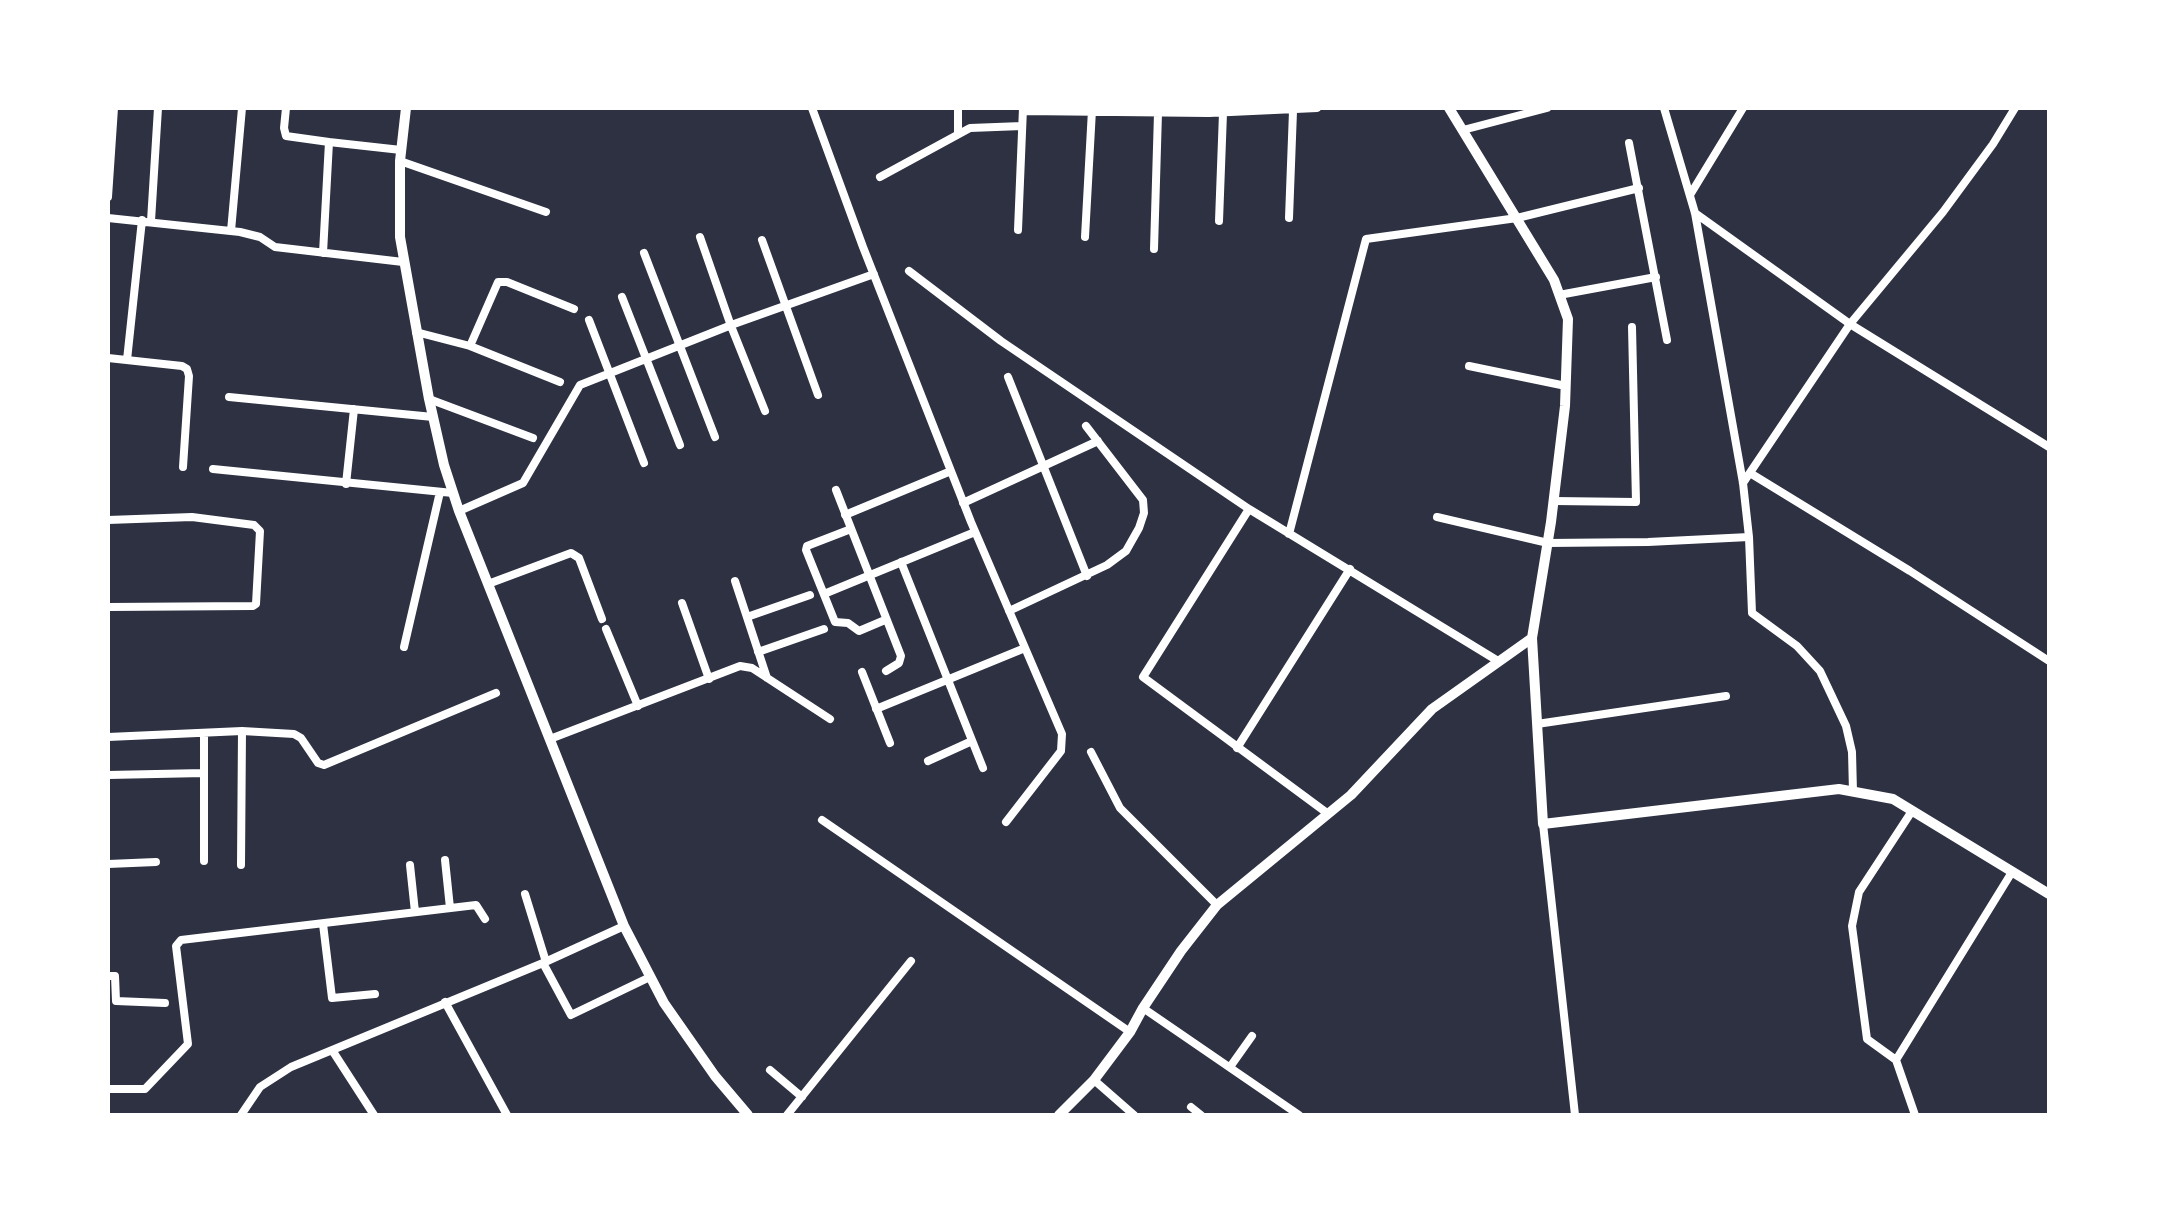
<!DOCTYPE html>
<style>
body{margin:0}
#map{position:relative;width:2157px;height:1223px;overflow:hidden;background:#2d3142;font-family:"Noto Sans",sans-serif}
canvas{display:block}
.frame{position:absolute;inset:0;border:110px solid #fff;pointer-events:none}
</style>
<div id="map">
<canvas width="2157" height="1223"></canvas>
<div class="frame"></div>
</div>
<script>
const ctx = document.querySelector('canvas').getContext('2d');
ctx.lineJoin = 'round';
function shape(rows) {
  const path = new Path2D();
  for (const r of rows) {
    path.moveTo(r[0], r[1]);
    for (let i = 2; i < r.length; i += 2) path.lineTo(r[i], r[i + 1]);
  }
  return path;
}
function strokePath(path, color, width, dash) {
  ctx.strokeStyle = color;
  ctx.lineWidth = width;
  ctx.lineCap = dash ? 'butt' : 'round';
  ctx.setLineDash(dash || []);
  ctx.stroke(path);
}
strokePath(shape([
 [286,108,284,128,286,136,329,142],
 [812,108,863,247,971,522,1062,734,1061,751,1006,822],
 [1664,108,1695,213,1743,483,1749,537,1752,613,1797,646,1820,671,1846,726,1852,752,1853,792],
 [1023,111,1209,113,1317,108],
 [1463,130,1547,108],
 [958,134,958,108],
 [1629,143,1667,340],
 [400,161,546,212],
 [880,177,970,128,1022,126],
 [1690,195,1743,108],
 [108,197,114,108],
 [1695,213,1850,324,2049,447],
 [108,218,240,232,260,237,275,247,403,262],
 [1289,218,1293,111],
 [151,221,158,108],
 [1219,221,1223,113],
 [1018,230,1023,108],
 [231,231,242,108],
 [700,237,731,326,765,411],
 [1085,237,1092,110],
 [762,240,818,395],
 [1154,249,1158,113],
 [323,253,329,142,401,150],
 [644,253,715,437],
 [909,271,1001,341,1249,509,1498,661],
 [1559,295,1656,277],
 [622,297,680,445],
 [589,320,644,463],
 [416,332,470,346,560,382],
 [470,346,498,282,507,282,574,309],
 [108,358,182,366,187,369,189,376,183,467],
 [127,360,142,220],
 [1469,366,1566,386],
 [1008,377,1087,576],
 [229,397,433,417],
 [429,399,533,438],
 [213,469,453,493],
 [1750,473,1910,571,2049,661],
 [1743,483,1850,324,1943,212,1993,144,2015,108],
 [346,484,354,409],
 [836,490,901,656,899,663,886,671],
 [1554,501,1636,502,1632,327],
 [963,503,1098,441],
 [1249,509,1143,677,1327,813],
 [459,511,523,483,580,385,734,324,874,274],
 [845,515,951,471],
 [1437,517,1548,543,1648,542,1749,537],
 [108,520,192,517,254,525,260,531,256,604,253,606,108,607],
 [851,529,807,546,806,550,835,622,848,623,859,631,885,620],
 [1289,534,1366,239,1517,218,1639,188],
 [901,562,983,768],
 [735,581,767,678],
 [488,584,571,553,579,558,602,619],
 [824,594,975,532],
 [682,603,709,679],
 [1009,611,1107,565,1126,551,1139,528,1144,513,1143,500,1086,426],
 [747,617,810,595],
 [606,629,638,706],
 [404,647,440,492],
 [758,652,824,629],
 [862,672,890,743],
 [876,709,1025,648],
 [1537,724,1726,696],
 [204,733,204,861],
 [108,737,242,731,294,734,301,738,318,763,324,765,496,693],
 [550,739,740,666,752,668,830,719],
 [1237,748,1350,569],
 [1091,752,1120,808,1217,905],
 [928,761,972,741],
 [108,775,204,773],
 [822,820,1130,1032],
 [1543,824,1575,1115],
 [445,860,450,908],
 [108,864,156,862],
 [241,865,242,731],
 [410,865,415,912],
 [525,894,546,962],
 [323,924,332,998,375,994],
 [543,963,571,1015,650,977],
 [108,976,115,976,116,1001,165,1003],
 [445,1002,507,1115],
 [1143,1008,1299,1115],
 [332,1050,374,1115],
 [1896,1060,1867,1039,1852,926,1859,892,1912,811],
 [1230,1067,1252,1036],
 [770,1070,802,1097],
 [1094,1080,1134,1115],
 [108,1089,145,1089,188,1044,176,946,181,940,476,905,485,919],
 [1191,1107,1201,1115],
 [241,1115,260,1087,291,1067,543,963,624,926],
 [787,1115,911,961],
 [1915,1115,1896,1060,2012,872]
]), '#fff', 8);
strokePath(shape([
 [406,108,400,161,400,237,429,399,444,465,459,511,624,926,664,1003,715,1076,748,1115],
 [1449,108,1554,280,1568,319,1565,406,1551,522,1532,638,1543,824,1839,789,1893,799,2049,894],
 [1059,1115,1094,1080,1130,1032,1143,1008,1181,951,1217,905,1351,795,1432,709,1532,638]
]), '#fff', 10);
</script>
